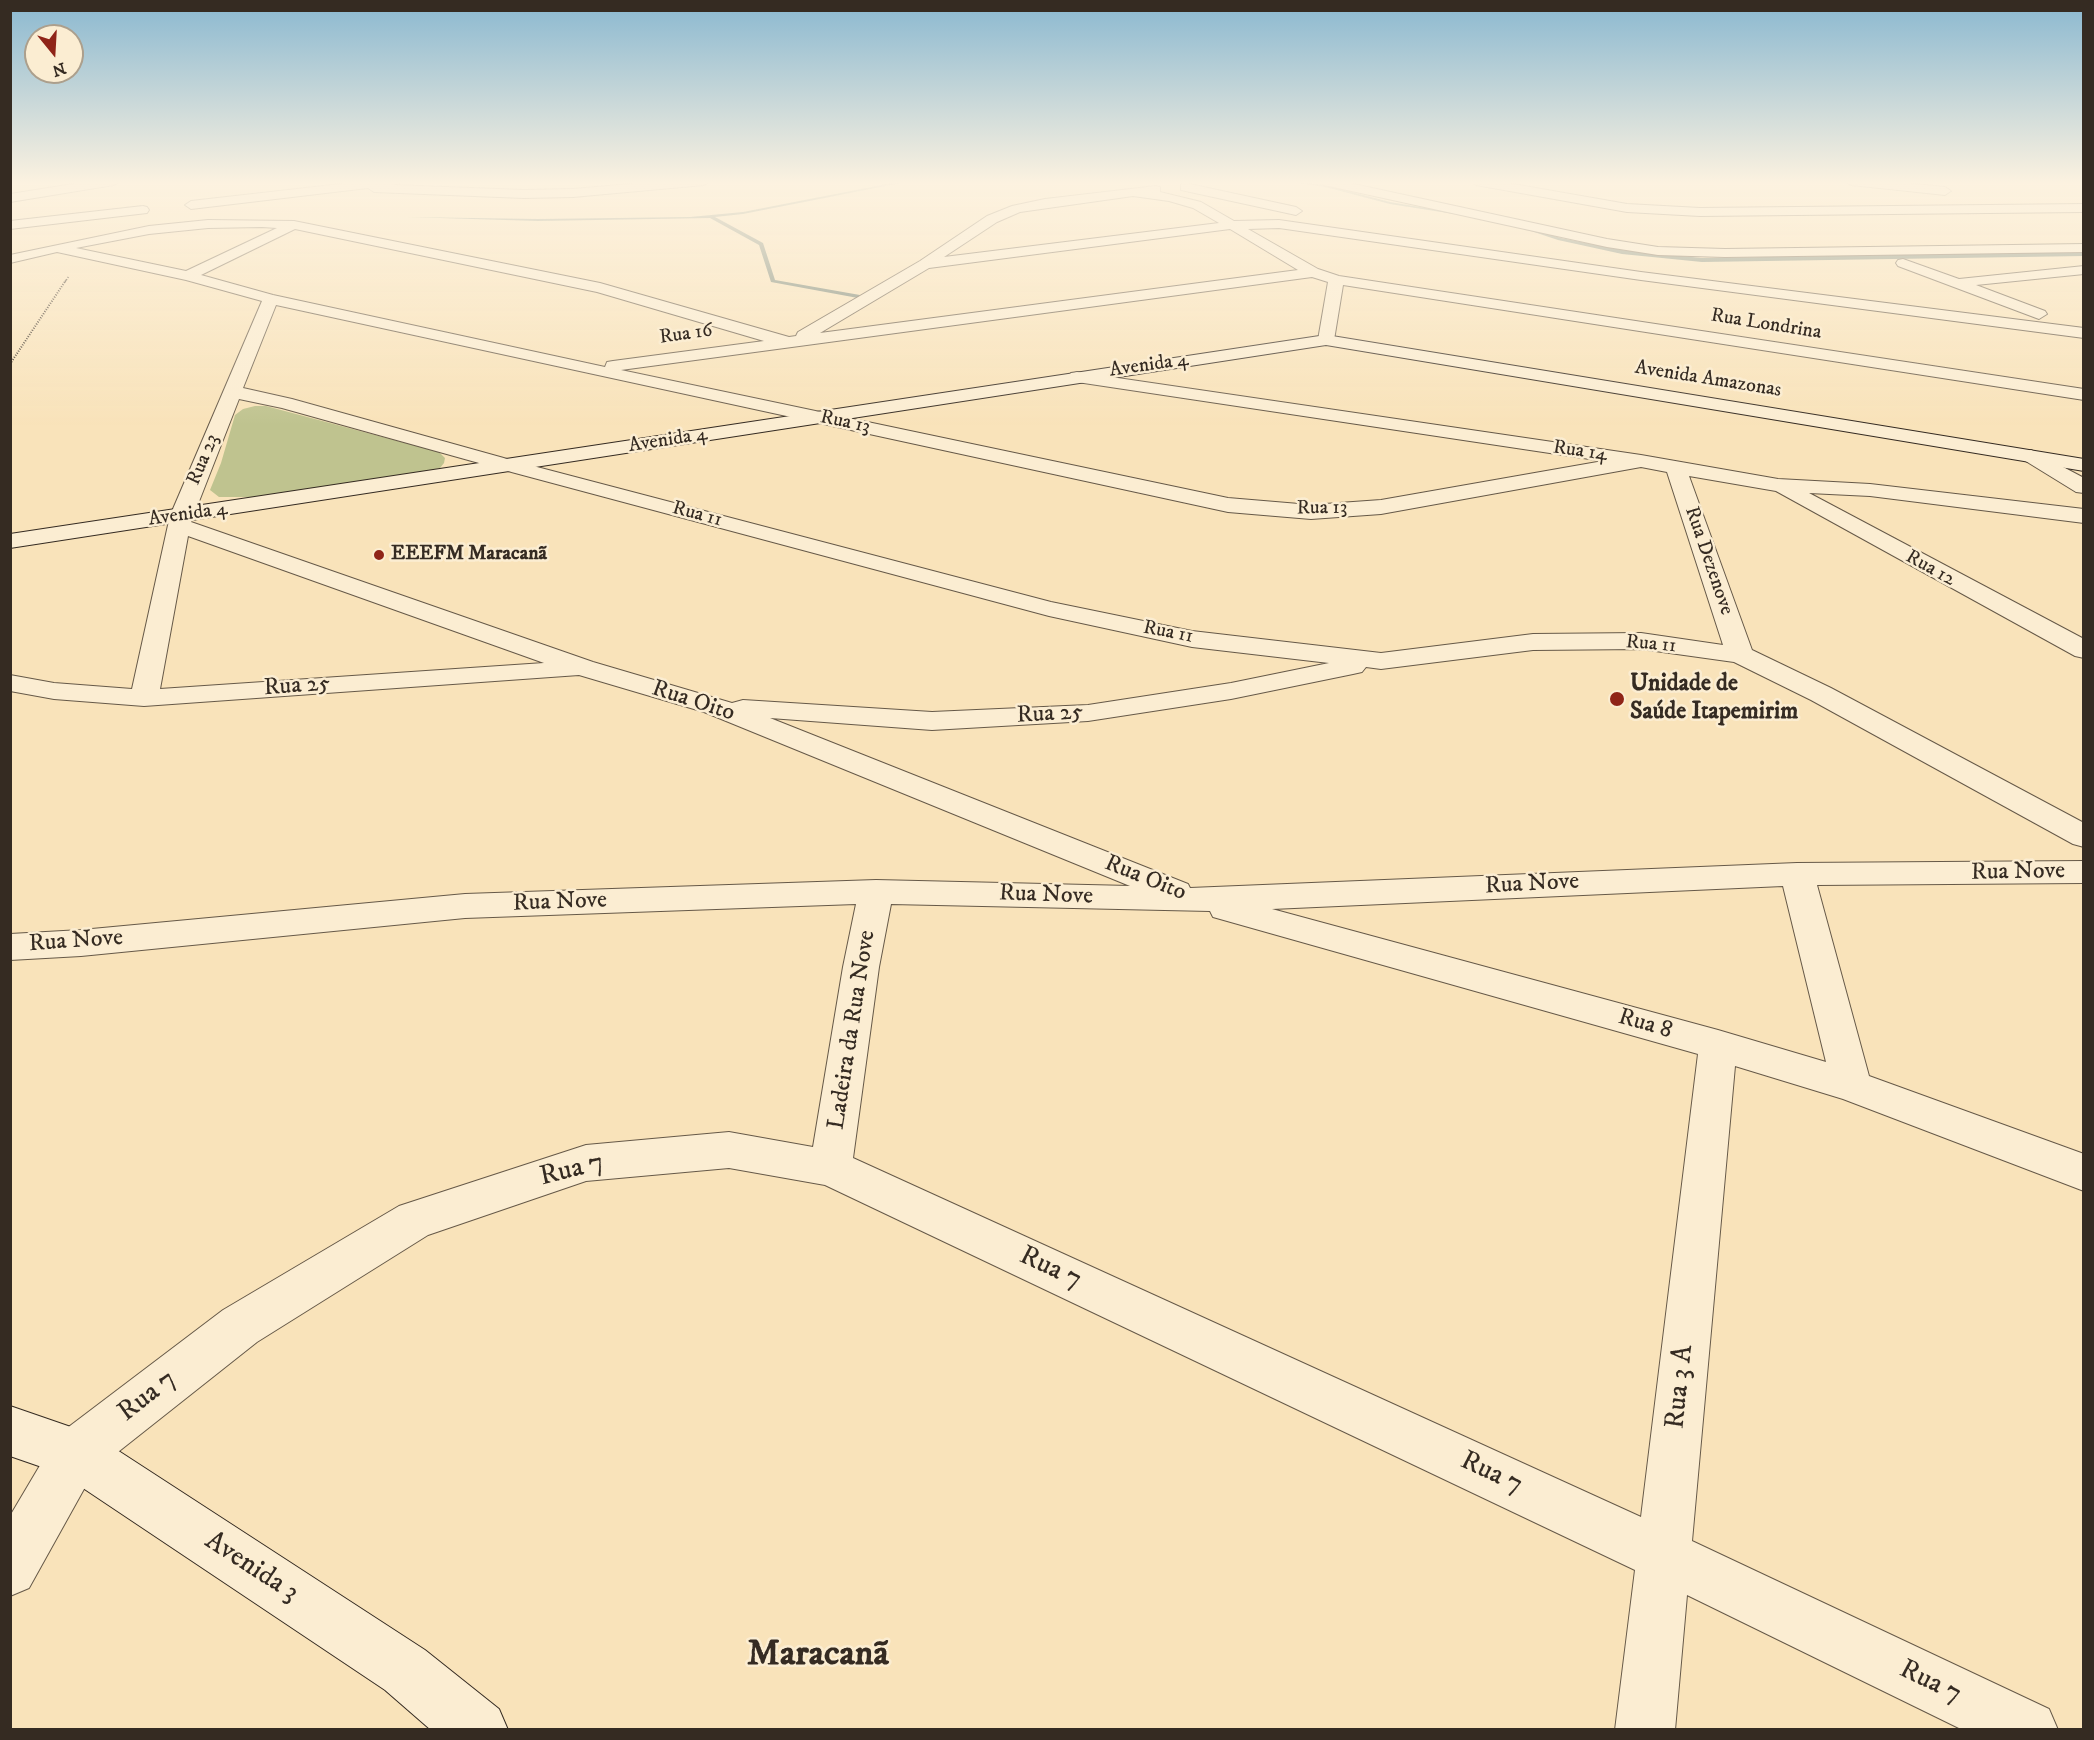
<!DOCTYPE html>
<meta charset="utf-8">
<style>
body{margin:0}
#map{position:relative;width:2094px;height:1740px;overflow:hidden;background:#f9e3ba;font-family:"IM FELL DW Pica",serif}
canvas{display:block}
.frame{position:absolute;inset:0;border:12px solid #352b22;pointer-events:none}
.north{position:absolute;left:24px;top:24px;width:60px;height:60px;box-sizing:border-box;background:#fbedd2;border:2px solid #ac9f8c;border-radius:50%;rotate:162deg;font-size:16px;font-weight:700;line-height:24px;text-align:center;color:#352b22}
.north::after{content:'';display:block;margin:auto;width:21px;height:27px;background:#8f2418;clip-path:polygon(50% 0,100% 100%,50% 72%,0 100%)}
</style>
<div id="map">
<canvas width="2094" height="1740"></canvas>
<div class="frame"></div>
<div class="north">N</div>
</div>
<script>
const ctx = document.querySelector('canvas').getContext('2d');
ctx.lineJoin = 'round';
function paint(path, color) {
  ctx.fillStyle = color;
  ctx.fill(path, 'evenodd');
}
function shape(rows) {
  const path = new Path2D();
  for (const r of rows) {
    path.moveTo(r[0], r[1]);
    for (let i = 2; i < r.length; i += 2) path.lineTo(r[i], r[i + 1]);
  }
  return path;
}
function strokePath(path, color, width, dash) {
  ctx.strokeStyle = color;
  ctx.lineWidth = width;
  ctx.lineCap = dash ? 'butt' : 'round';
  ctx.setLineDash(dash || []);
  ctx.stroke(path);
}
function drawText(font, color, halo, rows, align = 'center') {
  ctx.font = font + ' "IM FELL DW Pica",serif';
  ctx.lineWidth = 5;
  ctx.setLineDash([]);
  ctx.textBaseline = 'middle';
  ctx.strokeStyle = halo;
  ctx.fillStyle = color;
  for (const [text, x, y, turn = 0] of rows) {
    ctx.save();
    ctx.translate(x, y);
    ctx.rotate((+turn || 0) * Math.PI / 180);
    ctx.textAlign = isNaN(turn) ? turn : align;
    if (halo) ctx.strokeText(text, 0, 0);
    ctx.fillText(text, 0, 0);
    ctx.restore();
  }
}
paint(shape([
 [255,406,266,406,439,452,445,458,444,463,440,468,432,470,253,497,219,497,210,490,221,463,235,415,243,409]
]), '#bfc38f');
paint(shape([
 [902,181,911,181,743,214,715,217,763,243,775,280,860,295,858,298,771,282,759,245,710,218,538,221,407,217,538,219,690,217,743,212,902,181],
 [1286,181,1325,185,1390,202,1456,213,1454,214,1390,204,1325,187,1286,181],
 [1527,227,1561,238,1622,250,1702,258,2084,252,2084,256,1702,262,1622,254,1558,240,1525,229,1527,227]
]), '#748375');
const street = shape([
 [92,181,120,181,114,185,10,202,10,194,92,181],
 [367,181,404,181,393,185,524,190,573,189,665,181,710,181,704,185,573,197,524,198,374,192,368,188,191,209,185,205,191,201,367,181],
 [1318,181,1340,181,1607,239,1658,247,1725,249,2084,244,2084,252,1725,257,1658,255,1607,247,1324,185,1318,181],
 [1470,181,1496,181,1627,204,1700,208,2084,204,2084,212,1700,216,1627,212,1476,185,1470,181],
 [1845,181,1884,181,1945,187,1951,191,1945,195,1851,185,1845,181],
 [1185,183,1296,207,1302,211,1296,215,1181,190,1181,184,1185,183],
 [1156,186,1160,187,1160,192,1201,202,1234,221,1279,220,1641,272,2084,328,2084,338,1641,280,1279,228,1248,229,1318,269,1339,276,2084,389,2084,400,1343,285,1334,340,1326,345,1318,340,1328,282,1312,277,621,370,1228,498,1311,505,1381,500,1603,461,1077,382,1071,381,1068,377,1071,373,1077,372,1641,455,1778,479,1870,484,2084,509,2084,523,1870,496,1809,493,2084,639,2084,658,2075,656,1776,491,1689,476,1752,650,1831,688,2084,823,2084,847,2073,844,1811,700,1734,662,1641,649,1533,650,1381,669,1366,667,1362,672,1353,674,1231,699,1088,721,932,730,770,718,1188,884,1190,888,1797,863,2084,861,2084,883,1817,885,1869,1076,2084,1154,2084,1191,1843,1099,1735,1066,1692,1541,2049,1709,2058,1730,1963,1730,1687,1595,1675,1730,1615,1730,1635,1570,825,1185,729,1168,586,1181,428,1235,257,1342,94,1471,29,1588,10,1596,10,1516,58,1435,223,1310,399,1206,586,1145,729,1132,813,1147,843,967,856,904,465,918,81,956,10,960,10,934,81,930,465,894,876,880,1130,886,704,712,579,675,144,706,54,699,10,691,10,675,54,683,132,689,170,516,262,301,186,280,57,252,10,263,10,255,149,226,208,220,294,221,600,283,789,337,796,336,798,332,920,261,987,216,1012,206,1045,199,1156,186],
 [1133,196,1169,201,1193,208,1219,223,944,257,997,222,1020,212,1133,196],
 [262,227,277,228,186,271,76,248,149,234,208,228,262,227],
 [295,229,597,292,764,341,613,361,607,362,605,367,273,295,201,275,295,229],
 [1230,229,1298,270,820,333,929,268,1230,229],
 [276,305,1228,512,1311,519,1381,514,1641,467,1667,472,1723,645,1641,633,1533,634,1381,653,1192,631,1051,602,518,462,292,399,243,388,276,305],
 [239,399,282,408,504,470,1049,616,1192,647,1329,663,1231,683,1088,705,932,712,743,700,732,703,593,662,191,522,239,399],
 [188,536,544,663,160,689,188,536],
 [1783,886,1826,1062,1718,1030,1272,909,1783,886],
 [891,904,1210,911,1213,917,1698,1054,1641,1517,853,1158,879,967,891,904],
 [143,206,147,207,149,210,147,213,10,229,10,221,143,206],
 [1903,259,1959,279,2084,266,2084,274,1976,285,2045,311,2047,314,2039,319,1898,266,1896,263,1898,260,1903,259],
 [2031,450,2084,478,2084,493,2076,492,2024,460,2021,456,2024,452,2031,450]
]);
const secondary = shape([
 [1326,335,2084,459,2084,471,1326,345,10,548,10,534,1326,335],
 [10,1406,94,1435,425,1650,499,1709,508,1730,431,1730,385,1690,62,1474,10,1456,10,1406]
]);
strokePath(street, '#665948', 2);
strokePath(secondary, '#352b22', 2);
strokePath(shape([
 [65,282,69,276]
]), '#352b22', 1.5, [1, 1.5]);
strokePath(shape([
 [10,364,66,280]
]), '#352b22', 2, [1, 1.5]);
paint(street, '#fbedd2');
paint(secondary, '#fbedd2');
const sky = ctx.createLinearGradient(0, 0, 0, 425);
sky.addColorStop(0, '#8ab8d0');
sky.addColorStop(0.43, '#fcf2e0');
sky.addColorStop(1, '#fcf2e000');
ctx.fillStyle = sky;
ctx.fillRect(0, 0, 2094, 425);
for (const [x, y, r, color] of [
 [379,555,6,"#8f2418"],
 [1617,699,8,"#8f2418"]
]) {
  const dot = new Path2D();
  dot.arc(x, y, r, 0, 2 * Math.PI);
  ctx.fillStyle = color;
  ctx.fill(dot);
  strokePath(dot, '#fbedd2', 2);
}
drawText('20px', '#352b22', '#fbedd2', [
 ["Rua Londrina",1766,325,9],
 ["Rua 16",686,335,-8],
 ["Avenida 4",1149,366,-8],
 ["Avenida Amazonas",1708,380,9],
 ["Rua 13",845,423,12],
 ["Avenida 4",668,441,-9],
 ["Rua 14",1580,452,8],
 ["Rua 23",204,460,-67],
 ["Rua 13",1322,509,-1],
 ["Avenida 4",188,515,-8],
 ["Rua 11",697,515,15],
 ["Rua Dezenove",1708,561,71],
 ["Rua 12",1930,569,29],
 ["Rua 11",1168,633,11],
 ["Rua 11",1651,645,5]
]);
drawText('bold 20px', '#352b22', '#fbedd2', [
 ["EEEFM Maracanã",391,555]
], 'left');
drawText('bold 24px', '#352b22', '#fbedd2', [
 ["Unidade de",1630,685],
 ["Saúde Itapemirim",1630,713]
], 'left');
drawText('24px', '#352b22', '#fbedd2', [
 ["Rua 25",297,687,-4],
 ["Rua Oito",693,702,18],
 ["Rua 25",1050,715,-3],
 ["Rua Nove",2018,873,-1],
 ["Rua Oito",1145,879,22],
 ["Rua Nove",1532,885,-3],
 ["Rua Nove",1046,896,2],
 ["Rua Nove",560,903,-2],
 ["Rua Nove",76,942,-4],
 ["Rua 8",1645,1025,16],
 ["Ladeira da Rua Nove",853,1030,-81]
]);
drawText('28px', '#352b22', '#fbedd2', [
 ["Rua 7",572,1171,-14],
 ["Rua 7",1050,1269,25],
 ["Rua 3 A",1681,1387,-84],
 ["Rua 7",148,1397,-38],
 ["Rua 7",1491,1474,25],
 ["Avenida 3",251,1568,33],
 ["Rua 7",1930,1683,26]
]);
drawText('bold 36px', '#352b22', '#fbedd2', [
 ["Maracanã",818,1657]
]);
</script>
